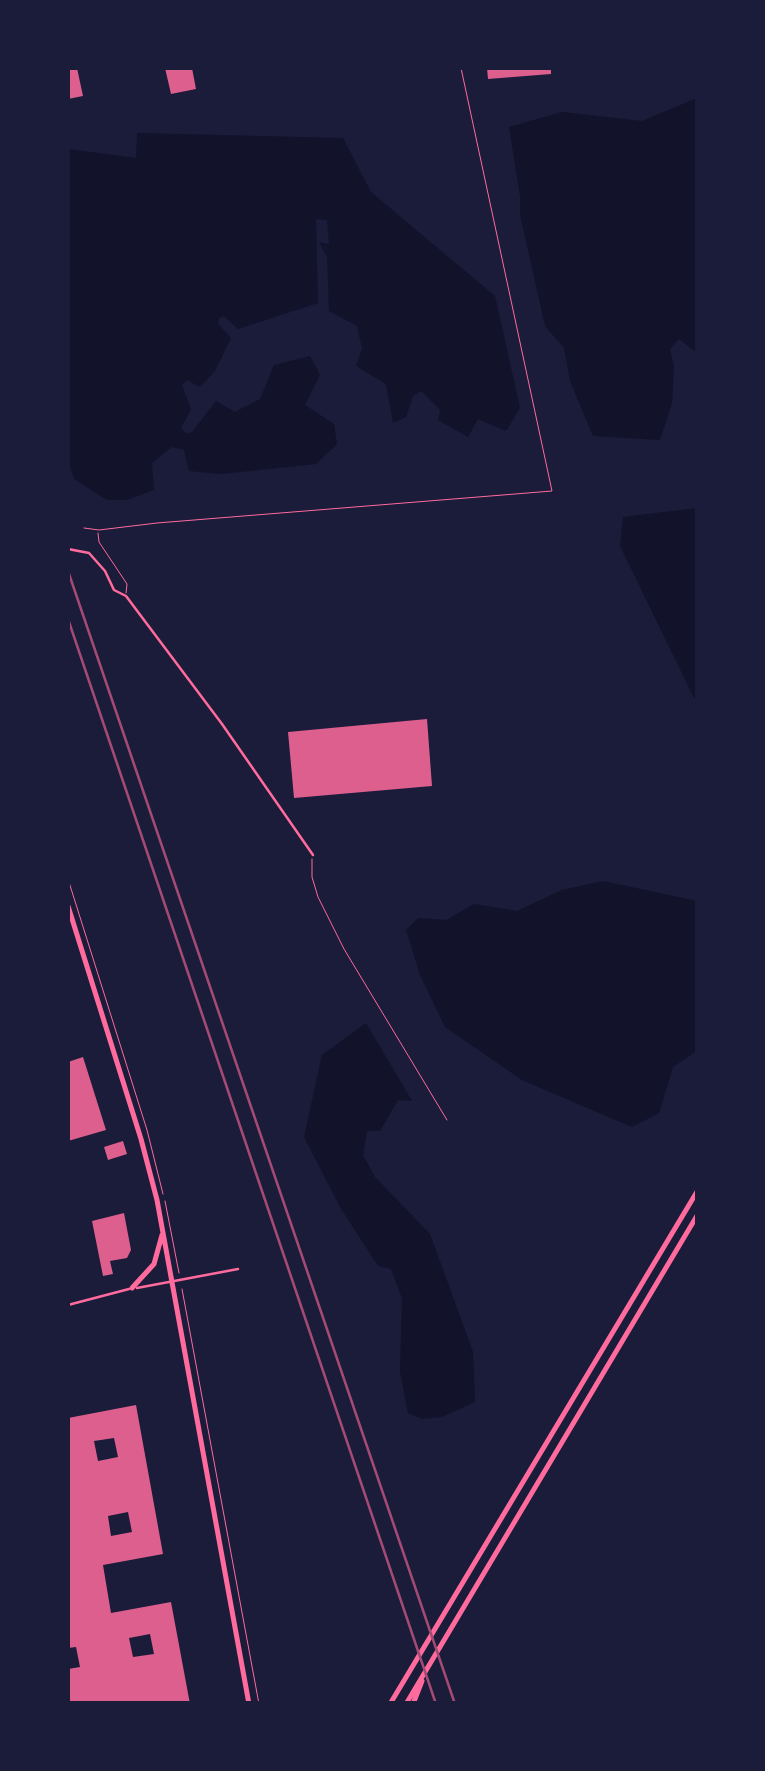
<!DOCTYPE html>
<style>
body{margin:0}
#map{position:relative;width:765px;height:1771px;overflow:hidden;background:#1b1b3a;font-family:Jost,sans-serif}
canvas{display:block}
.frame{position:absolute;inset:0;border:70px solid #1b1b3a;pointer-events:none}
</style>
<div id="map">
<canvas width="765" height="1771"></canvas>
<div class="frame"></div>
</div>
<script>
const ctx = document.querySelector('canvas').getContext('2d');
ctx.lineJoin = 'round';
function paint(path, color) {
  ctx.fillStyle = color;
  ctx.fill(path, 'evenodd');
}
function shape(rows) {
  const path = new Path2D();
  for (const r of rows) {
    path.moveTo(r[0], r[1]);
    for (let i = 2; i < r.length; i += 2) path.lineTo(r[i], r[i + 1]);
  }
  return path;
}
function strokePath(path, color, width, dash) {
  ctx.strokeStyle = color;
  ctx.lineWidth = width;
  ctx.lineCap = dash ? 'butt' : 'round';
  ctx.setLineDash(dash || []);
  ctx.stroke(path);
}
paint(shape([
 [697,98,697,353,679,339,670,349,674,367,672,403,660,440,593,436,570,381,564,348,545,326,520,214,520,196,509,127,562,112,642,121],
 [137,133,343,138,371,192,495,296,520,408,506,431,478,419,468,437,438,420,440,410,421,391,413,396,406,417,393,423,386,384,356,366,362,348,357,326,329,311,327,257,319,242,329,244,327,220,316,219,318,303,238,329,224,316,219,318,218,324,231,338,215,371,200,387,187,380,182,385,191,409,181,428,187,434,192,432,216,401,235,412,260,399,274,365,310,356,320,375,305,405,334,424,337,444,316,464,221,474,189,471,184,450,172,447,152,463,154,490,127,500,107,500,74,479,68,459,68,149,136,158],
 [697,508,698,508,697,700,694,698,620,546,623,517],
 [603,881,697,901,697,1051,673,1067,659,1113,632,1127,522,1080,445,1027,420,975,406,930,418,918,446,920,474,904,517,911,562,890],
 [366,1023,412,1101,398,1100,380,1131,367,1131,363,1155,375,1177,430,1234,473,1352,475,1402,442,1417,422,1419,408,1413,400,1372,402,1298,391,1269,378,1266,340,1207,304,1137,322,1055]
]), '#12122b');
paint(shape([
 [68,68,77,68,83,96,68,99],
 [165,68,192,68,196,89,171,94],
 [487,68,551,68,551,74,488,79],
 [427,719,432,786,294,798,288,732],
 [83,1057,106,1130,68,1141,68,1062],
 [123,1141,127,1154,108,1160,104,1147],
 [124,1213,131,1250,127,1258,110,1261,113,1274,103,1276,92,1221],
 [136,1405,163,1554,103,1565,111,1613,171,1602,190,1704,68,1704,68,1669,80,1667,76,1647,68,1648,68,1418],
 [114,1438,118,1457,98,1461,94,1441],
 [128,1512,132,1532,111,1536,108,1516],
 [150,1634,154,1654,133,1657,129,1638]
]), '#dd5f8e');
strokePath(shape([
 [68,879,147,1130,163,1194],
 [165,1201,179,1273],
 [182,1289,259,1704]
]), '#ff6b9d', 1);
strokePath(shape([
 [84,528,99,530,157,523,552,491,461,68],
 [98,533,99,542,127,584,126,593],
 [312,859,312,877,318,897,344,949,447,1120]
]), '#ff6b9d', 1);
strokePath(shape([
 [68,549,89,553,105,571,114,590,126,596,222,724,313,855],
 [137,1288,238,1269],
 [68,1305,129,1289]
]), '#ff6b9d', 2.5);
strokePath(shape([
 [68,906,141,1139,157,1200,249,1704],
 [132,1288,154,1264,162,1235]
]), '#ff6b9d', 5);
strokePath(shape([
 [390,1704,698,1190],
 [406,1704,698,1214],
 [413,1704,422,1681]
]), '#ff6b9d', 5);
strokePath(shape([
 [68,571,455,1704],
 [68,619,436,1704]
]), '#a44b75', 2.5);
</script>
